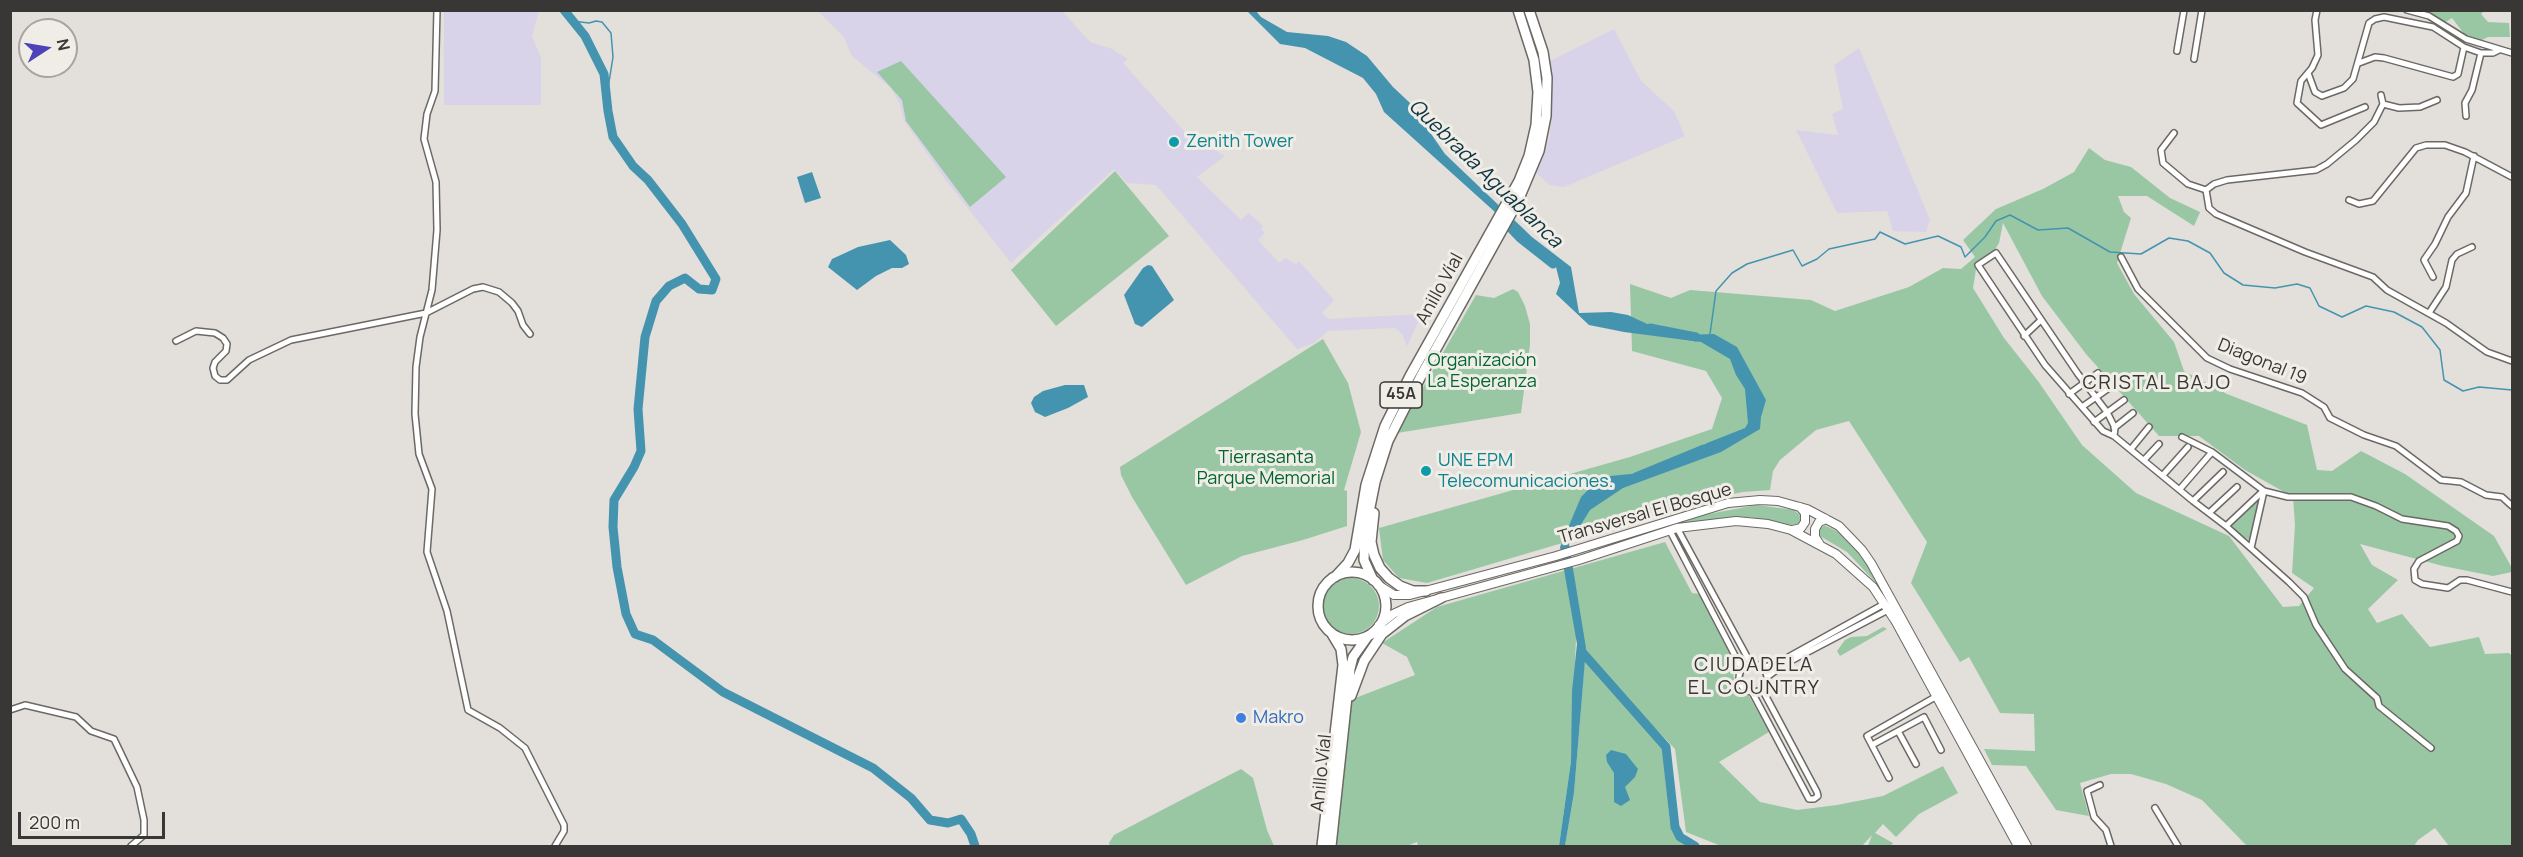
<!DOCTYPE html>
<meta charset="utf-8">
<style>
body{margin:0}
#map{position:relative;width:2523px;height:857px;overflow:hidden;background:#e3dfda;font-family:Manrope,sans-serif}
canvas{display:block}
.frame{position:absolute;inset:0;border:12px solid #393735;pointer-events:none}
.north{position:absolute;left:18px;top:18px;width:60px;height:60px;box-sizing:border-box;background:#f0ede7;border:2px solid #a7a4a0;border-radius:50%;rotate:78deg;font-size:16px;font-weight:700;line-height:24px;text-align:center;color:#393735}
.north::after{content:'';display:block;margin:auto;width:21px;height:27px;background:#4e42b9;clip-path:polygon(50% 0,100% 100%,50% 72%,0 100%)}
.scale{position:absolute;left:18px;top:812px;width:147px;height:27px;box-sizing:border-box;border:3px solid #393735;border-top:0;padding-left:8px;font-size:18px;line-height:21px;white-space:nowrap;color:#393735;-webkit-text-stroke:4px #f0ede7;paint-order:stroke}
</style>
<div id="map">
<canvas width="2523" height="857"></canvas>
<div class="frame"></div>
<div class="north">N</div>
<div class="scale">200 m</div>
</div>
<script>
const ctx = document.querySelector('canvas').getContext('2d');
ctx.lineJoin = 'round';
function paint(path, color) {
  ctx.fillStyle = color;
  ctx.fill(path, 'evenodd');
}
function shape(rows) {
  const path = new Path2D();
  for (const r of rows) {
    if (r.length === 3) {
      path.moveTo(r[0] + r[2], r[1]);
      path.arc(r[0], r[1], r[2], 0, 2 * Math.PI);
      continue;
    }
    path.moveTo(r[0], r[1]);
    for (let i = 2; i < r.length; i += 2) path.lineTo(r[i], r[i + 1]);
  }
  return path;
}
function strokePath(path, color, width, dash) {
  ctx.strokeStyle = color;
  ctx.lineWidth = width;
  ctx.lineCap = dash ? 'butt' : 'round';
  ctx.setLineDash(dash || []);
  ctx.stroke(path);
}
function drawText(font, color, halo, rows, align = 'center') {
  ctx.font = font + ' Manrope,sans-serif';
  ctx.lineWidth = 6;
  ctx.setLineDash([]);
  ctx.textBaseline = 'middle';
  ctx.strokeStyle = halo;
  ctx.fillStyle = color;
  for (const [text, x, y, turn = 0] of rows) {
    ctx.save();
    ctx.translate(x, y);
    ctx.rotate((+turn || 0) * Math.PI / 180);
    ctx.textAlign = isNaN(turn) ? turn : align;
    if (halo) ctx.strokeText(text, 0, 0);
    ctx.fillText(text, 0, 0);
    ctx.restore();
  }
}
paint(shape([
 [444,11,539,11,532,36,541,58,541,105,444,105],
 [818,11,1062,11,1090,42,1110,48,1128,59,1123,63,1185,132,1225,156,1197,177,1241,220,1249,213,1263,226,1261,229,1265,233,1258,240,1279,263,1285,258,1296,264,1299,261,1334,300,1322,313,1328,319,1422,314,1407,346,1402,334,1395,328,1328,331,1314,343,1297,349,1156,185,1127,183,1114,169,1011,263,945,179,904,121,900,104,891,88,852,56,843,36],
 [1614,29,1641,81,1674,111,1685,136,1564,187,1550,185,1535,172,1550,135,1551,102,1546,63],
 [1859,48,1930,220,1926,232,1893,231,1887,211,1837,213,1796,130,1838,135,1832,114,1843,109,1834,65]
]), '#d8d3e8');
paint(shape([
 [2415,11,2484,11,2481,14,2488,22,2509,23,2510,37,2488,37,2480,41,2465,35,2452,18,2444,23],
 [901,61,1006,177,970,207,906,121,902,100,877,72],
 [2089,148,2105,160,2131,167,2170,198,2200,212,2194,226,2147,196,2118,196,2124,212,2131,218,2117,263,2134,294,2174,342,2184,371,2227,394,2307,425,2317,470,2332,471,2361,451,2405,474,2494,536,2512,568,2512,572,2493,576,2443,566,2360,544,2372,565,2398,580,2368,609,2377,623,2402,614,2430,647,2479,637,2485,654,2509,653,2512,656,2512,846,2449,846,2435,828,2418,840,2414,846,2247,846,2202,800,2166,784,2131,774,2111,774,2080,783,2089,816,2056,810,2026,766,1992,765,1984,749,2035,751,2034,714,2000,713,1969,657,1960,662,1911,583,1927,542,1849,421,1816,430,1780,460,1773,471,1770,490,1743,492,1718,497,1427,583,1399,578,1383,560,1379,528,1630,457,1712,429,1722,398,1706,371,1632,351,1630,284,1671,298,1690,290,1811,300,1835,311,1909,287,1943,268,1961,269,1975,257,1963,240,1996,209,2043,189,2074,172],
 [2003,223,2042,296,2086,354,2159,436,2199,436,2245,470,2293,497,2295,525,2292,573,2314,588,2299,606,2283,607,2229,536,2136,493,2082,445,2038,381,2004,338,1973,288,1977,263,1994,251,1999,243],
 [1115,171,1169,236,1056,326,1011,270],
 [1513,289,1518,292,1525,306,1530,324,1530,345,1521,413,1397,433,1476,295,1494,298],
 [1323,339,1348,383,1361,432,1344,490,1347,491,1347,526,1303,540,1242,556,1186,585,1132,497,1121,475,1120,467],
 [2258,499,2257,515,2251,541,2240,535,2230,524],
 [1757,505,1794,510,1801,516,1802,523,1797,526,1749,517,1739,518,1666,528,1703,515],
 [1824,525,1843,534,1865,559,1880,587,1847,552,1820,536,1818,531],
 [1665,542,1692,593,1700,594,1738,668,1733,675,1738,689,1749,696,1769,732,1719,762,1760,802,1797,810,1837,805,1883,796,1943,766,1958,793,1919,814,1896,837,1883,824,1875,833,1893,843,1891,846,1868,846,1872,835,1862,846,1721,846,1686,832,1675,749,1608,679,1662,748,1670,823,1680,841,1689,846,1565,846,1574,793,1585,657,1590,660,1576,638,1571,761,1559,846,1418,846,1417,842,1407,846,1331,846,1345,702,1415,675,1407,657,1382,643,1437,607],
 [1351,606,28],
 [1883,627,1887,629,1840,656,1837,651,1845,640,1851,637,1867,636],
 [1241,769,1253,778,1267,830,1274,846,1110,846,1109,843,1114,835]
]), '#99c7a4');
paint(shape([
 [1247,11,1256,11,1261,17,1287,32,1328,36,1346,42,1367,56,1393,87,1409,102,1445,154,1532,237,1571,267,1579,313,1611,312,1628,315,1660,330,1684,335,1714,334,1737,347,1766,400,1761,417,1760,429,1721,452,1623,488,1590,510,1569,544,1586,648,1574,793,1565,846,1559,846,1571,761,1572,691,1577,644,1560,547,1581,497,1597,481,1610,476,1662,471,1707,443,1745,428,1748,423,1745,389,1736,375,1730,359,1701,342,1624,332,1589,325,1556,294,1560,283,1556,267,1384,112,1376,94,1363,78,1305,48,1280,44],
 [812,172,821,198,805,203,797,177],
 [890,240,906,255,909,264,902,268,892,268,876,276,857,290,828,267,832,259,858,247],
 [1148,265,1152,266,1174,300,1142,327,1135,324,1124,295,1143,268],
 [1065,385,1084,385,1088,397,1068,408,1045,417,1035,412,1031,403,1034,397,1043,391],
 [1611,750,1626,754,1638,769,1635,777,1625,787,1630,800,1621,806,1614,802,1614,773,1607,762,1606,755]
]), '#4494b0');
strokePath(shape([
 [572,21,589,23,596,21,602,22,611,33,613,57,606,101],
 [1710,334,1716,291,1732,273,1747,264,1793,250,1802,266,1817,259,1829,249,1875,239,1880,232,1905,244,1938,236,1961,247,1965,257,1985,237,1996,221,2010,215,2038,230,2068,228,2110,252,2141,254,2169,238,2188,241,2210,253,2224,273,2243,285,2275,288,2297,284,2310,288,2319,306,2342,317,2366,306,2394,312,2422,327,2440,350,2444,380,2463,391,2479,387,2512,390]
]), '#4494b0', 1.5);
strokePath(shape([
 [564,10,585,36,604,74,608,111,613,137,633,166,648,180,682,224,716,279,712,290,699,289,685,278,669,286,656,301,645,337,638,409,641,451,634,467,614,500,613,527,617,567,626,614,635,634,653,640,723,692,873,768,911,798,930,820,948,823,961,819,971,834,975,846],
 [1501,218,1520,238,1553,264],
 [1650,328,1696,337],
 [1636,477,1704,449],
 [1582,652,1666,747,1675,827,1680,837,1695,846]
]), '#4494b0', 9);
const street = shape([
 [437,10,435,91,427,114,424,139,436,182,437,230,432,290,420,337,416,367,415,414,419,454,432,489,427,552,447,611,468,710,500,728,525,748,564,825,564,831,555,846],
 [2317,10,2315,20,2318,55,2312,68,2301,81,2297,103,2321,125,2365,107],
 [2407,10,2429,16,2466,39,2512,53],
 [2177,51,2184,10],
 [2194,59,2202,10],
 [2359,63,2375,57,2384,58,2453,77,2458,74,2464,47],
 [2308,73,2315,92,2322,96,2344,88,2353,79,2369,23,2375,19,2384,17,2433,27,2464,47,2481,53,2493,53,2499,50],
 [2381,95,2383,104],
 [2466,116,2465,103,2472,90,2481,53],
 [2174,133,2161,150,2163,163,2188,184,2206,190],
 [2206,190,2209,208,2216,214,2305,252,2373,277,2387,290,2446,323,2487,352,2512,361],
 [2206,190,2214,184,2227,180,2316,170,2327,164,2356,140,2374,122,2383,104,2399,108,2420,107,2437,100],
 [2349,200,2359,204,2373,201,2416,148,2426,145,2445,145,2465,152,2512,177],
 [2121,257,2138,289,2207,358,2230,369,2302,393,2324,407,2330,418,2364,435,2396,446,2441,480,2461,482,2486,495,2502,497,2512,506],
 [2433,277,2424,260,2435,244,2448,217,2466,193,2474,156],
 [2429,313,2446,287,2452,260,2457,254,2472,247],
 [2024,336,2041,320],
 [176,341,196,331,215,333,223,338,227,344,226,351,215,362,213,368,215,376,220,380,227,380,249,360,291,340,426,313,473,289,483,287,499,292,512,303,518,311,523,325,530,334],
 [2069,394,2098,373],
 [2082,407,2112,386],
 [2094,422,2124,400],
 [2114,428,2133,413],
 [2114,436,2115,428,2107,412,2078,374,1996,253,1978,265,2045,365,2103,431,2114,436,2193,501,2226,526,2289,582,2304,597,2316,625,2345,669,2377,698,2379,706,2431,748],
 [2182,437,2212,452,2264,491,2288,497,2351,497,2376,506,2402,519,2448,526,2456,531,2459,536,2457,541,2419,561,2414,569,2415,580,2422,584,2448,588,2460,580,2467,580,2512,592],
 [2131,449,2149,427],
 [2144,460,2159,444],
 [2163,475,2188,447],
 [2180,489,2212,452],
 [2193,501,2223,472],
 [2209,513,2237,487],
 [2226,526,2262,492],
 [1677,528,1751,664],
 [1670,531,1742,669],
 [2251,548,2264,491],
 [1753,678,14],
 [1763,668,1783,660,1884,604],
 [1767,677,1785,664,1888,610],
 [1752,692,1809,799,1814,799,1818,796,1817,792,1762,689],
 [10,710,25,705,76,717,91,731,114,739,137,787,144,820,144,835,131,846],
 [1898,731,1916,764],
 [1872,745,1924,717,1941,750],
 [1889,778,1867,736,1937,696],
 [2100,785,2087,791,2094,817,2106,830,2111,846],
 [2155,808,2178,846]
]);
const primary = shape([
 [1793,530,1801,528,1805,522,1805,513,1800,507],
 [1819,543,1815,537,1815,529,1819,522,1826,519],
 [1378,585,1394,595,1410,595,1556,556,1728,503,1760,500,1778,501,1807,509,1839,526,1862,550,1871,563,2027,846],
 [1379,625,1393,614,1408,607,1579,560,1677,528,1736,521,1768,524,1791,530,1836,554,1873,587,1896,622,2018,846]
]);
const highway = shape([
 [1374,513,1371,542,1374,555,1380,568,1389,578,1400,586,1413,591,1426,591],
 [1352,606,34],
 [1335,577,1348,563,1355,550,1366,485,1385,426,1410,376,1519,181,1529,156,1536,125,1538,92,1534,60,1518,10],
 [1373,580,1364,560,1365,532,1375,482,1388,441,1421,376,1518,201,1539,151,1546,116,1547,78,1543,52,1529,10],
 [1351,696,1364,661,1382,634,1405,616,1441,598],
 [1322,846,1343,665,1341,649,1332,634],
 [1331,846,1350,669,1353,657,1368,636]
]);
strokePath(street, '#6c6964', 8);
strokePath(primary, '#6c6964', 10);
strokePath(highway, '#6c6964', 12);
strokePath(street, '#fff', 5);
strokePath(primary, '#fff', 8);
strokePath(highway, '#fff', 9);
for (const [x, y, r, color] of [
 [1174,142,6,"#0f9aa8"],
 [1426,471,6,"#0f9aa8"],
 [1241,718,6,"#3f7fe0"]
]) {
  const dot = new Path2D();
  dot.arc(x, y, r, 0, 2 * Math.PI);
  ctx.fillStyle = color;
  ctx.fill(dot);
  strokePath(dot, '#f0ede7', 2);
}
for (const [x, y, w] of [
 [1401,395,42]
]) {
  const box = new Path2D();
  box.roundRect(x - w / 2, y - 13, w, 26, 4.5);
  ctx.fillStyle = '#f0ede7';
  ctx.fill(box);
  strokePath(box, '#393735', 1.5);
}
drawText('bold 16px', '#393735', null, [
 ["45A",1401,395]
]);
drawText('18px', '#0d838f', '#f0ede7', [
 ["Zenith Tower",1186,142],
 ["UNE EPM",1438,461],
 ["Telecomunicaciones.",1438,482]
], 'left');
drawText('18px', '#393735', '#f0ede7', [
 ["Anillo Víal",1440,289,-61],
 ["Diagonal 19",2262,362,22],
 ["Transversal El Bosque",1645,514,-16],
 ["Anillo Víal",1322,773,-84]
]);
drawText('18px', '#006631', '#f0ede7', [
 ["Organización",1482,361],
 ["La Esperanza",1482,382],
 ["Tierrasanta",1266,458],
 ["Parque Memorial",1266,479]
]);
drawText('18px', '#366cbe', '#f0ede7', [
 ["Makro",1253,718]
], 'left');
drawText('italic 20px', '#0e3340', '#f0ede7', [
 ["Quebrada Aguablanca",1485,174,44]
]);
ctx.letterSpacing = '1.5px';
drawText('20px', '#393735', '#f0ede7', [
 ["CRISTAL BAJO",2157,383],
 ["CIUDADELA",1754,665],
 ["EL COUNTRY",1754,688]
]);
ctx.letterSpacing = '0px';
</script>
